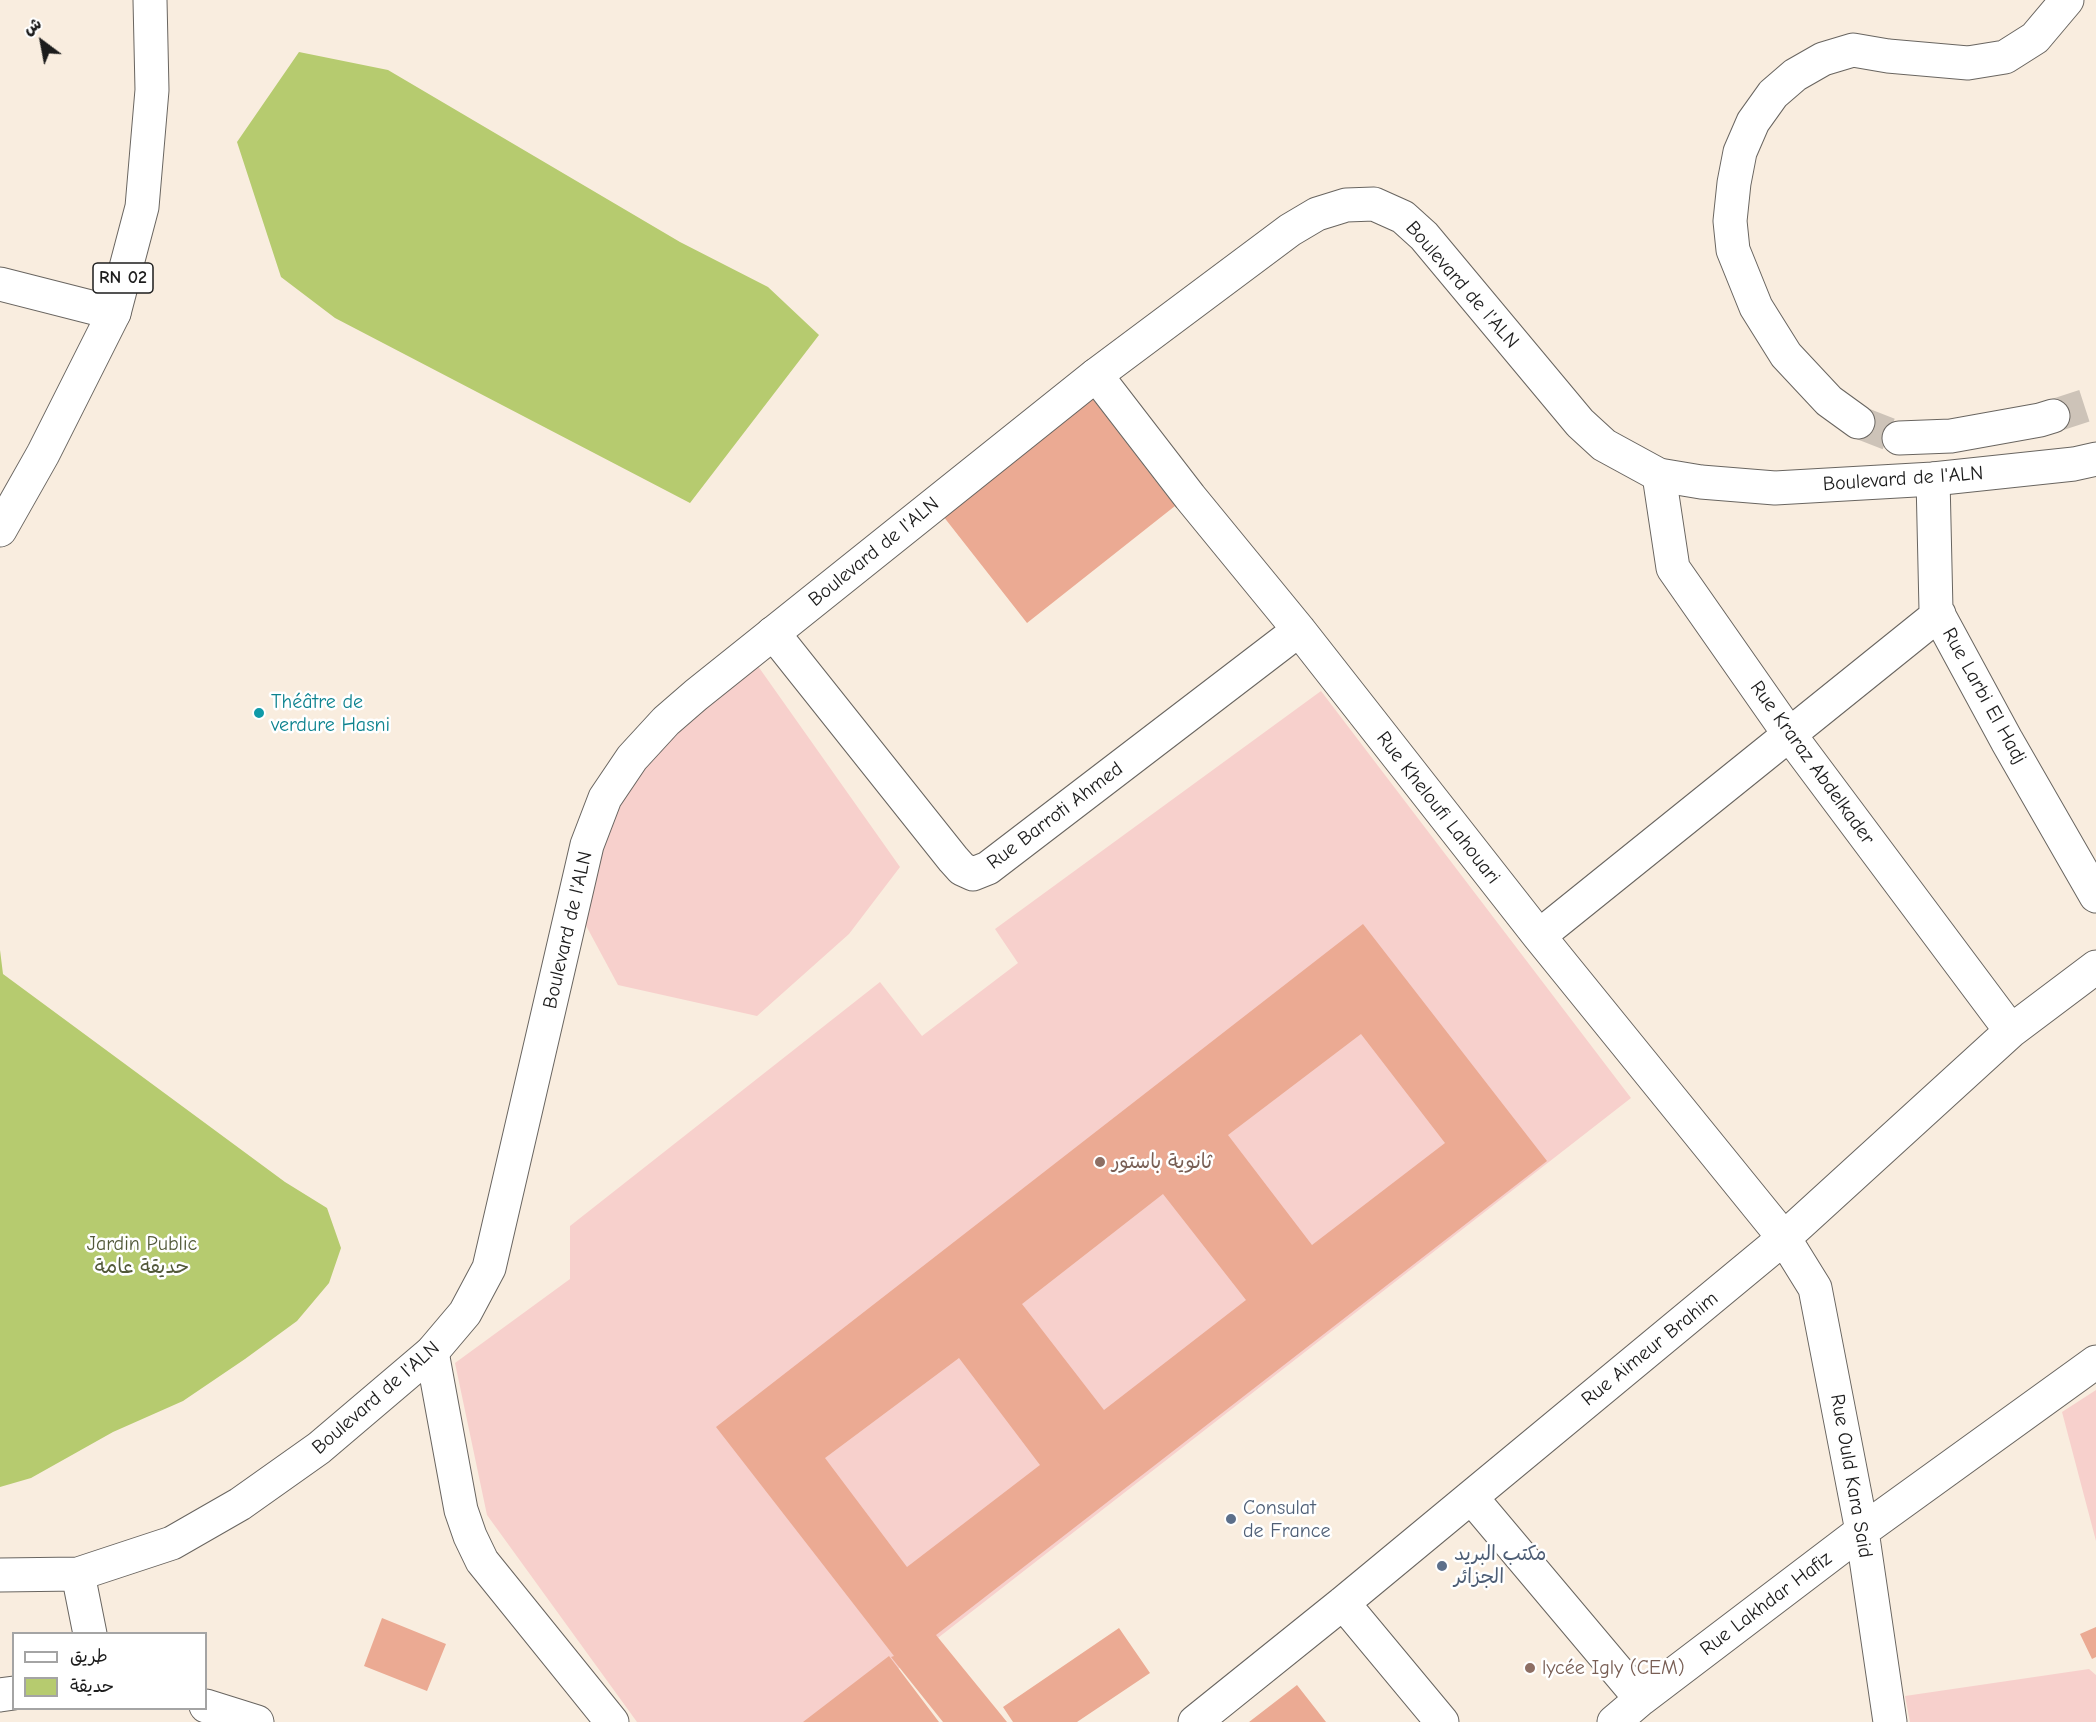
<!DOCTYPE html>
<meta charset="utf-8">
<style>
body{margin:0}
#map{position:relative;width:2096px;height:1722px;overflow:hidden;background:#f9eddf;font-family:"Comic Neue","Playpen Sans Arabic",sans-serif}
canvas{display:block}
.legend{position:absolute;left:12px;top:1632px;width:195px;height:78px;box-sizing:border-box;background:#fff;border:2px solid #a4a4a4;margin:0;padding:8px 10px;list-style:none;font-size:18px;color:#1c1c1c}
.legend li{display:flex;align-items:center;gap:12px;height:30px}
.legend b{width:30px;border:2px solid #a4a4a4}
.north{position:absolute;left:12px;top:12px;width:60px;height:60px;-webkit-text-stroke:4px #fff;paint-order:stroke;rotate:328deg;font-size:16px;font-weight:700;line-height:24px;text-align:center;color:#1c1c1c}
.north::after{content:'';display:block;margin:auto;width:21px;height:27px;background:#1c1c1c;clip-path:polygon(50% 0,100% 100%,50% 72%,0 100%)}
</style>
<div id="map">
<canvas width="2096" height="1722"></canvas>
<ul class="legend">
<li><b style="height:8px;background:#fff"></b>طريق</li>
<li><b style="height:16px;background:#b6cb6f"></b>حديقة</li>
</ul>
<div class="north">ش</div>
</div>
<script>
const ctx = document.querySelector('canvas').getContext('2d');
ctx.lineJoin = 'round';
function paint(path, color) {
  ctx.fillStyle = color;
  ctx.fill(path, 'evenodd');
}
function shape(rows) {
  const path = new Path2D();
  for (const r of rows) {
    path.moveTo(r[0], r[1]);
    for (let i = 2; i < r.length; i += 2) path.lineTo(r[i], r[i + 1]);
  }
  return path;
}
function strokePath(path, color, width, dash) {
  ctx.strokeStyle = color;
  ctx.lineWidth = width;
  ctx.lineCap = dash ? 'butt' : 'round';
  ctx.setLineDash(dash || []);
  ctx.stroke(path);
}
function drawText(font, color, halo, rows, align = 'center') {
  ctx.font = font + ' "Comic Neue","Playpen Sans Arabic",sans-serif';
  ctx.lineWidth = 5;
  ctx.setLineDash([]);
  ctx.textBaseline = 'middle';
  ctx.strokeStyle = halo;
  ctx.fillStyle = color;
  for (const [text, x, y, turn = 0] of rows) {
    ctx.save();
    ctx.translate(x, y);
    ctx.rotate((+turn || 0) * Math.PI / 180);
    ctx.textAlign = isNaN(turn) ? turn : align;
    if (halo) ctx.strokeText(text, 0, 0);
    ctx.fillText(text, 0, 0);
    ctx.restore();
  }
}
paint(shape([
 [748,652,900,867,849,934,757,1016,618,985,583,920,605,798],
 [1321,691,1631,1098,830,1722,637,1722,487,1515,455,1363,570,1279,570,1226,880,982,922,1036,1018,963,995,929],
 [2096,1390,2096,1541,2062,1412],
 [2089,1669,2096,1675,2096,1722,1910,1722,1905,1696]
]), '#f7d0cc');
paint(shape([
 [299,52,388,70,680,242,768,287,819,335,690,503,335,318,281,277,237,142],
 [0,950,3,974,285,1182,327,1208,341,1248,329,1283,297,1321,245,1359,183,1401,113,1432,31,1478,0,1487]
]), '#b6cb6f');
paint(shape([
 [1085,389,1175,506,1027,623,936,507],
 [1363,924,1547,1161,936,1635,1007,1722,943,1722,891,1657,894,1656,716,1427],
 [1361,1034,1445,1143,1312,1245,1228,1135],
 [1163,1194,1246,1300,1104,1410,1022,1304],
 [959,1358,1040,1465,907,1567,825,1458],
 [382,1618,446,1644,427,1691,364,1666],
 [2096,1627,2096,1657,2092,1659,2080,1634],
 [1119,1628,1150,1673,1077,1722,1013,1722,1003,1707],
 [889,1656,939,1722,803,1722],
 [1297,1685,1326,1722,1249,1722]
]), '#ebaa93');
strokePath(shape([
 [2053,416,2096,402],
 [1858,422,1899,438]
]), '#cdc3b8', 33, [33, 16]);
const minor = shape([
 [0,284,114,313],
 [1096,375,1190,497,1299,630,1539,936,1784,1238,1815,1288,1862,1531,1890,1722],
 [1858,422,1829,401,1786,355,1756,307,1733,250,1730,221,1734,183,1740,152,1753,122,1773,94,1795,75,1823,59,1853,50,1888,56,1968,63,2005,57,2035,38,2067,0],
 [1899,438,1951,436,2040,420,2053,416],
 [1659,475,1673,568,1789,734,2011,1031],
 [1933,479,1936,610,2007,741,2096,896],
 [773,633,953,859,962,869,973,874,988,868,1299,630],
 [1539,936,1939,614],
 [432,1352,461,1510,470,1536,482,1561,612,1722],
 [1471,1497,1641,1699],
 [1343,1603,1442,1722],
 [206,1706,257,1722],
 [1195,1722,1343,1603,1784,1238,2011,1031,2096,967],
 [1614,1722,1641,1699,1862,1531,2096,1362]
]);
const major = shape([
 [0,530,43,454,114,313,142,207,152,90,150,0],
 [78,1574,90,1634],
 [0,1575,78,1574,172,1543,240,1504,319,1448,432,1352,465,1313,489,1268,587,845,605,798,632,758,666,721,696,695,1096,375,1290,230,1317,214,1346,205,1374,204,1403,217,1424,236,1580,423,1604,445,1659,475,1701,482,1775,488,1933,479,2074,464,2096,459],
 [0,1695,14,1693]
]);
strokePath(minor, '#696560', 35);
strokePath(major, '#696560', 35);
strokePath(minor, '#fff', 33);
strokePath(major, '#fff', 33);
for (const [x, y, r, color] of [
 [259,713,6,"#0f9aa8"],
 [1100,1162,6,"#8d6e63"],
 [1231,1519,6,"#5c6f8a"],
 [1442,1566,6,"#5c6f8a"],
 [1530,1668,6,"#8d6e63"]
]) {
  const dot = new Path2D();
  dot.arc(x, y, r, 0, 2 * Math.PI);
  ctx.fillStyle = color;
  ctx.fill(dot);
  strokePath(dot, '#fff', 2);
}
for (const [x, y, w] of [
 [123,278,60]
]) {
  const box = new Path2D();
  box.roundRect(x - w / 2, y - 15, w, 30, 4.5);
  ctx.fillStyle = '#fff';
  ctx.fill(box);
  strokePath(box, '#1c1c1c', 1.5);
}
drawText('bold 18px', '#1c1c1c', null, [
 ["RN 02",123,278]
]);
drawText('20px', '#1c1c1c', '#fff', [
 ["Boulevard de l'ALN",1462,285,49],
 ["Boulevard de l'ALN",1903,479,-4],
 ["Boulevard de l'ALN",874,552,-39],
 ["Rue Larbi El Hadj",1984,696,61],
 ["Rue Kraraz Abdelkader",1812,763,54],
 ["Rue Kheloufi Lahouari",1438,808,52],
 ["Rue Barroti Ahmed",1055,816,-37],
 ["Boulevard de l'ALN",568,930,-77],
 ["Rue Aimeur Brahim",1650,1349,-39],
 ["Boulevard de l'ALN",376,1398,-41],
 ["Rue Ould Kara Said",1851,1476,80],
 ["Rue Lakhdar Hafiz",1766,1604,-37]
]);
drawText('20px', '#0d838f', '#fff', [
 ["Théâtre de",271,702],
 ["verdure Hasni",271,725]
], 'left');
drawText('20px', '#785e54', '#fff', [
 ["ثانوية باستور",1112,1162],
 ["lycée Igly (CEM)",1542,1668]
], 'left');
drawText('20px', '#525939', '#fff', [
 ["Jardin Public",142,1244],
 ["حديقة عامة",142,1267]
]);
drawText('20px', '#4e5e75', '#fff', [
 ["Consulat",1243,1508],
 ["de France",1243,1531],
 ["مكتب البريد",1454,1554],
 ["الجزائر",1454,1577]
], 'left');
</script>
